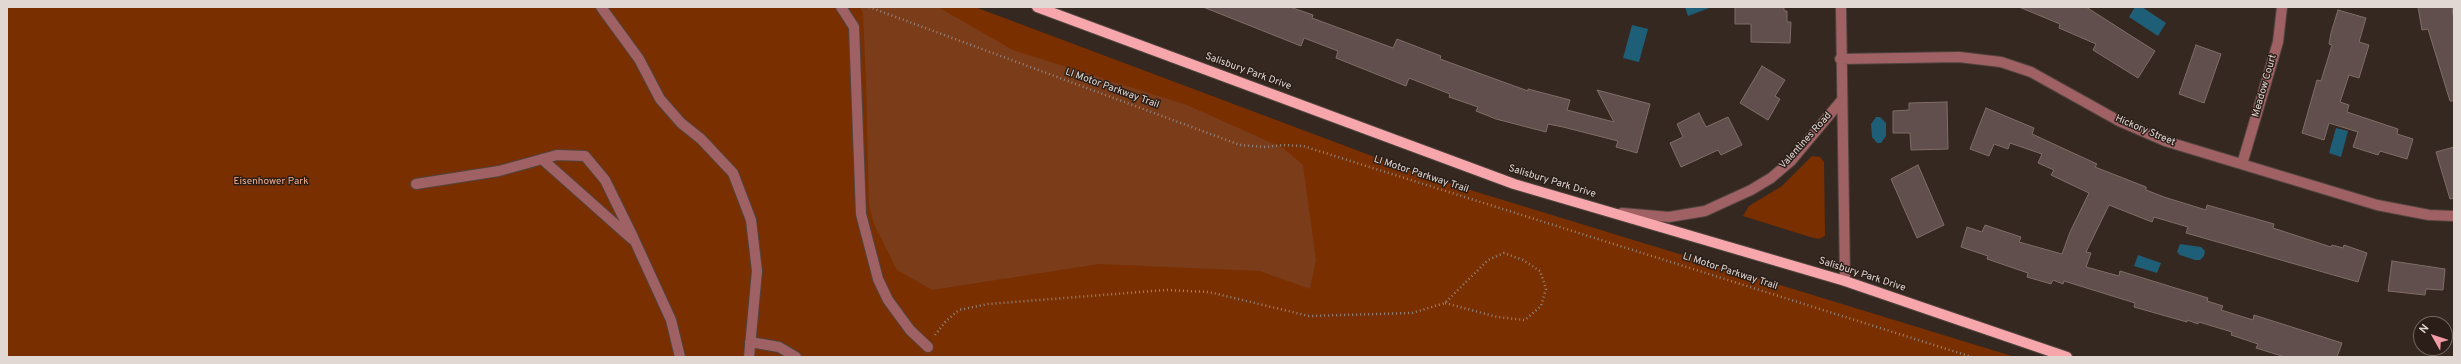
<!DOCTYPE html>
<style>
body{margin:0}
#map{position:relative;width:2461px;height:364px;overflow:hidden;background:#352821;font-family:Overpass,sans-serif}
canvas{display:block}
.frame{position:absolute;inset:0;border:8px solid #e1d8d4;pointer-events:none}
.north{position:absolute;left:2413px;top:316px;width:40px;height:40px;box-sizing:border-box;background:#2b1e18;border:1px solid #746863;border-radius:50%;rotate:309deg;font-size:11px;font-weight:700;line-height:16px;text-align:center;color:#e1d8d4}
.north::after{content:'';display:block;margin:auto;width:14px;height:18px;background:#f39aa7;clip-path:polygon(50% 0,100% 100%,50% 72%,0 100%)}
</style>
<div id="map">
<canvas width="2461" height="364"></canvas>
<div class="frame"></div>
<div class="north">N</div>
</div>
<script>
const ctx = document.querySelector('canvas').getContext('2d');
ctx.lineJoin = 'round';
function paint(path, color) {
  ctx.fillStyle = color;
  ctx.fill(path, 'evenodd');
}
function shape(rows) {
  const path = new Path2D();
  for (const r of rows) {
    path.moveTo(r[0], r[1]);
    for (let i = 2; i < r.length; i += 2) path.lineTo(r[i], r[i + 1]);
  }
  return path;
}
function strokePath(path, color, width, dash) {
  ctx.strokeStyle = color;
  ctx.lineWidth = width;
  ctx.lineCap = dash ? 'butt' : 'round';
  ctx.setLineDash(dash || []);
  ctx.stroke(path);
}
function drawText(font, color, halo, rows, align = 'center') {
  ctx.font = font + ' Overpass,sans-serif';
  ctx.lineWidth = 3;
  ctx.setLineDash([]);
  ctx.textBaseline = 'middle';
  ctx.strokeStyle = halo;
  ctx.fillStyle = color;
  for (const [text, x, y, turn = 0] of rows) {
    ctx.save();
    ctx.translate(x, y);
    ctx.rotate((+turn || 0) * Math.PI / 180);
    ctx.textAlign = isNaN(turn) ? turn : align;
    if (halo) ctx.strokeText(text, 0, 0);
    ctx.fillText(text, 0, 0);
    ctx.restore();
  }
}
paint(shape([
 [7,7,975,7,1428,177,2015,357,7,357],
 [1812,156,1820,157,1824,162,1825,236,1819,239,1810,237,1743,216,1749,206,1782,186]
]), '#792f00');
paint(shape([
 [860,7,938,7,1013,50,1187,105,1283,148,1303,165,1316,260,1310,289,1260,271,1099,264,932,290,897,270,874,224,869,206,866,83,863,13]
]), '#7b3c1a');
paint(shape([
 [1685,7,1712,7,1688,16],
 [2135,7,2142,7,2166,23,2158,36,2129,17],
 [1632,25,1648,29,1639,62,1623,58],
 [1876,117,1880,117,1886,123,1886,136,1881,143,1877,143,1872,137,1871,124],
 [2336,128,2348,131,2341,157,2329,153],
 [2180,244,2201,247,2205,251,2204,256,2200,260,2195,260,2180,255,2177,252],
 [2138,255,2161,263,2157,273,2134,266]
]), '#1f5e77');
const building = shape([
 [1203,7,1290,7,1313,15,1312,18,1393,48,1397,39,1441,56,1440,59,1528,91,1528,89,1570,100,1567,110,1614,122,1597,90,1650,104,1637,153,1616,147,1618,141,1563,127,1548,124,1546,132,1496,119,1476,111,1478,107,1449,97,1450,94,1409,78,1406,86,1336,58,1338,51,1304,38,1301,46,1203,7],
 [1735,7,1784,7,1784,11,1787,11,1787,22,1791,22,1790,43,1751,42,1751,24,1735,24,1735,7],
 [2019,7,2086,7,2155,51,2138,78,2093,50,2096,44,2059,28,2060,24,2019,7],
 [2418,7,2452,7,2454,21,2454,101,2450,101,2428,29,2422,30,2418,7],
 [2338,10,2366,18,2359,42,2369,45,2359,78,2349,75,2340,102,2349,105,2347,112,2398,129,2397,134,2413,139,2407,159,2380,151,2378,155,2353,147,2358,132,2329,123,2324,140,2302,133,2317,80,2321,81,2332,45,2329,44,2331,33,2338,10],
 [2196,45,2221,54,2204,103,2179,94,2196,45],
 [1762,66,1785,80,1775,96,1780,99,1768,120,1740,103,1762,66],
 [1947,102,1948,149,1911,150,1910,133,1893,133,1893,111,1909,110,1909,103,1947,102],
 [1986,108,2034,128,2032,134,2097,164,2095,167,2146,187,2146,190,2164,197,2206,210,2207,205,2274,224,2273,228,2331,247,2332,245,2343,248,2344,245,2367,253,2358,282,2186,233,2188,227,2154,217,2152,222,2109,205,2086,252,2091,253,2086,267,2119,276,2120,271,2208,298,2207,301,2223,306,2221,310,2253,320,2254,315,2342,343,2337,357,2285,357,2256,348,2258,344,2231,335,2232,332,2199,322,2198,324,2187,320,2187,322,2134,307,2135,303,2064,281,2063,284,2053,280,2051,284,2027,277,2028,273,1987,259,1988,256,1961,247,1967,227,1982,232,1985,225,2021,237,2019,242,2062,254,2070,232,2089,193,2051,175,2054,170,2038,163,2042,154,2010,143,2008,149,1994,144,1989,156,1970,149,1986,108],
 [1699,113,1706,127,1728,117,1742,145,1721,155,1718,150,1681,167,1670,143,1683,137,1677,124,1699,113],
 [2454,147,2454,198,2450,199,2436,152,2454,147],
 [1918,165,1944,225,1917,238,1891,179,1918,165],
 [2392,261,2445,269,2443,290,2426,289,2425,295,2388,291,2392,261]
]);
paint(building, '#604f4c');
strokePath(building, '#806d6a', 1);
const minor = shape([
 [601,7,639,59,660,99,681,123,701,139,733,173,751,220,757,271,749,357],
 [841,7,854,27,861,214,878,279,888,300,910,330,928,347],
 [1841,7,1845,281],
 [1840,59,1959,57,2001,62,2031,72,2119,121,2165,141,2377,205,2429,215,2454,216],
 [542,159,632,239],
 [2242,164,2278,42,2282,7],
 [416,184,499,171,557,155,585,156,605,180,633,237,671,320,680,357],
 [1622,213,1669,217,1705,211,1751,190,1771,178,1791,161,1841,101],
 [750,342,779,347,796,357]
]);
const major = shape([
 [1037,7,1514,184,1845,281,2067,357]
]);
strokePath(minor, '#51443e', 12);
strokePath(major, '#51443e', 12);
strokePath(shape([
 [869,7,1240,145,1266,147,1282,145,1303,146,1972,357],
 [935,335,946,321,959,310,988,304,1166,290,1209,292,1309,316,1412,313,1445,303,1488,260,1504,253,1523,260,1540,271,1546,289,1541,306,1525,320,1497,317,1445,303]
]), '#918681', 2.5, [1, 3]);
strokePath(minor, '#a06165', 10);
strokePath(major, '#f7a7ac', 10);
drawText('10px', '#e1d8d4', '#2b1e18', [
 ["Salisbury Park Drive",1248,72,20],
 ["Meadow Court",2265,86,-74],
 ["LI Motor Parkway Trail",1112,89,20],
 ["Hickory Street",2145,131,23],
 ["Valentines Road",1806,141,-48],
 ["LI Motor Parkway Trail",1421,175,18],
 ["Salisbury Park Drive",1552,182,17],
 ["LI Motor Parkway Trail",1730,272,18],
 ["Salisbury Park Drive",1862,275,18]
]);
drawText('10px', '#f2ad8d', '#2b1e18', [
 ["Eisenhower Park",271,182]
]);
</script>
